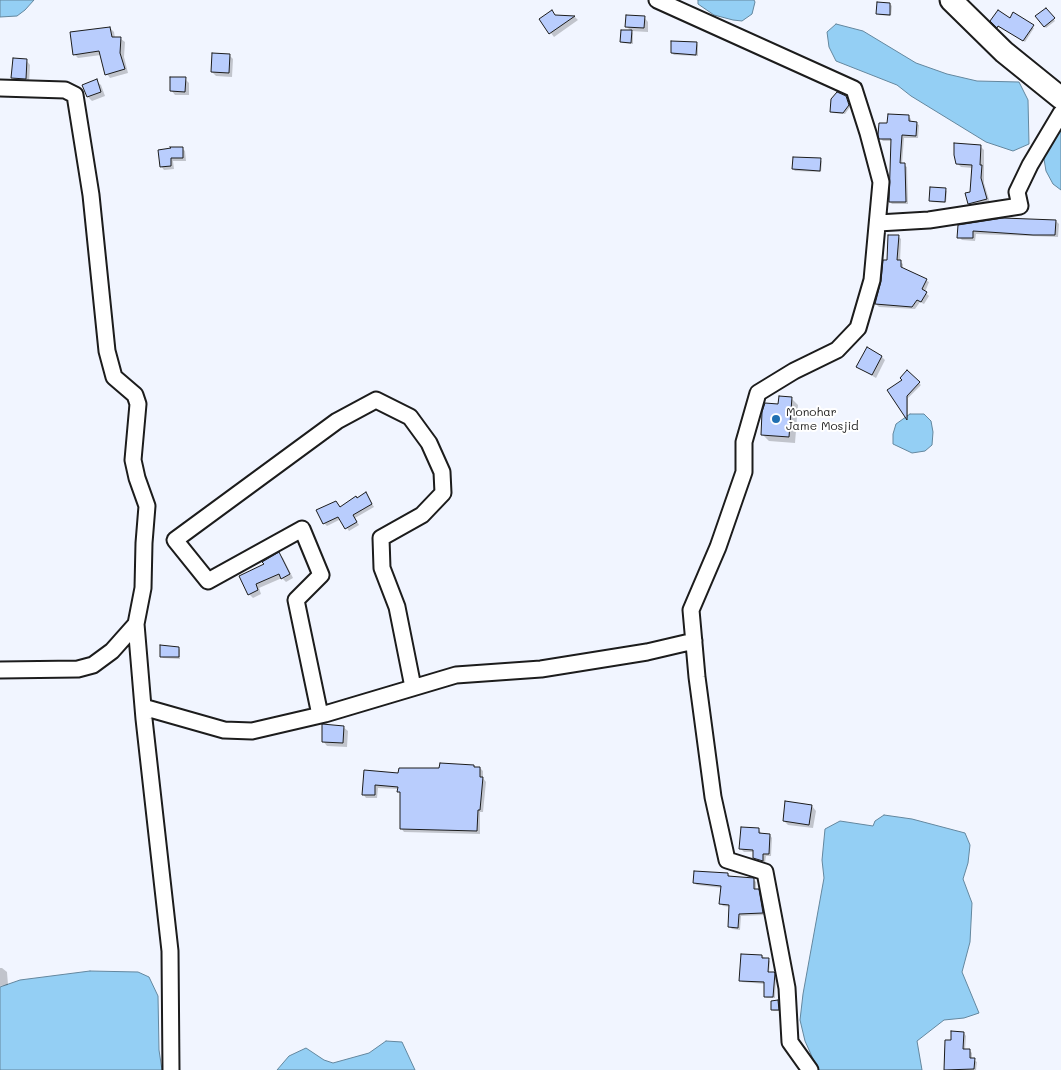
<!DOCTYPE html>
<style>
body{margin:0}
canvas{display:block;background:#f1f5ff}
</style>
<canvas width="1061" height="1070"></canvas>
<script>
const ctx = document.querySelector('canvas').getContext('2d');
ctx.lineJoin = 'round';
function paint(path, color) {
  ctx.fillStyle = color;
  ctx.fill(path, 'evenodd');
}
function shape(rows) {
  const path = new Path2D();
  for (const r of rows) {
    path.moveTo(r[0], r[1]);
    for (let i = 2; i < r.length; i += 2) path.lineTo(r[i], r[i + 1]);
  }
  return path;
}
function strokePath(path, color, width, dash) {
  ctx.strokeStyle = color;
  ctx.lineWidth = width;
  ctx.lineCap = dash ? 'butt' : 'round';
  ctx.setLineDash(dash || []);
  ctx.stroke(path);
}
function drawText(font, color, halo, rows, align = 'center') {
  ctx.font = font + ' Mali,sans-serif';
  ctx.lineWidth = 4;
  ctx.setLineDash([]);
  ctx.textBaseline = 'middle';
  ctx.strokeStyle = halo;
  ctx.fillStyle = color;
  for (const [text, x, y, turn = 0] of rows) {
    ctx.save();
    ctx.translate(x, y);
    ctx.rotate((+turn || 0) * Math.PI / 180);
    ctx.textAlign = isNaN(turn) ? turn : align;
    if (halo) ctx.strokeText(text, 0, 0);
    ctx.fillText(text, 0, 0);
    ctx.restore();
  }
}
const water = shape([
 [0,0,34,0,25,10,17,16,0,17,0,0],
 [698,0,754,0,755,2,752,14,742,21,733,20,714,15,698,4,698,0],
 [836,24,863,31,916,63,947,74,977,81,1019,82,1028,100,1029,144,1013,151,986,142,911,96,897,85,836,61,829,47,827,32,836,24],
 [1061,128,1061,190,1053,184,1046,171,1044,159,1044,149,1061,128],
 [910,414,924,414,931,421,933,432,932,445,925,451,912,453,893,444,893,434,896,424,910,414],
 [884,815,912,819,965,833,970,845,968,863,963,879,972,903,970,942,962,972,979,1013,964,1018,944,1020,917,1041,922,1070,818,1070,805,1041,800,1020,803,994,824,878,822,860,825,829,840,821,873,826,875,821,884,815],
 [90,971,138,972,149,977,158,996,159,1050,162,1070,0,1070,0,987,20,980,90,971],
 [386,1041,402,1042,415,1070,277,1070,289,1056,306,1048,324,1060,333,1063,369,1053,386,1041]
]);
paint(water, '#94cff4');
strokePath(water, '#64879e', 1);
paint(shape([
 [890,4,892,6,891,16,879,15,878,13],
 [1046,9,1055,21,1046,28,1037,16],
 [556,16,575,17,578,20,554,37,541,20],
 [644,17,648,22,648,32,631,31,633,33,633,44,623,43,622,42,631,31,627,27],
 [1010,20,1034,28,1025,42,1001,27,1000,28,992,21],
 [110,28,114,32,115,38,121,39,125,42,124,57,128,73,110,78,107,74,101,55,78,58,74,54],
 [697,43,698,45,698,56,674,55,672,53],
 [229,55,233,59,232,77,216,76,212,72],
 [26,60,30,65,29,83,17,82,13,78],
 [185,79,189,83,189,95,175,95,171,90],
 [96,81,101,85,105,96,92,101,88,97,84,86],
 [846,97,850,107,845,114,833,113,831,111],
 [909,117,911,119,911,122,916,123,919,125,918,138,904,138,902,164,907,167,908,204,892,204,890,202,893,141,883,141,880,138,888,124],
 [980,146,984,150,984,183,990,203,973,207,970,204,967,194,971,193,973,168,961,167,957,163],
 [182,148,185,151,186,161,173,161,174,169,164,170,161,166],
 [820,160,822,161,821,172,795,171,793,169],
 [945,190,947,191,946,203,932,202,930,200],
 [1056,221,1059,224,1058,237,976,234,975,241,962,240,959,237,960,226],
 [898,236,901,239,900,262,903,264,903,269,929,282,925,292,929,296,924,304,920,302,915,309,879,307,876,304,888,261],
 [882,357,885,360,876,378,857,367],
 [907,372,921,385,908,398,908,419,889,390,904,380],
 [791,398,798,405,795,443,769,441,762,434,780,405],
 [368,497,374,507,355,518,359,525,349,531,341,519,327,526,324,523,336,502,341,508,357,499],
 [279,554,283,558,293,578,286,582,282,578,259,588,261,594,253,598,249,594,266,565],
 [179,648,180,650,180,659,163,658,161,656],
 [343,727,348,731,347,747,327,746,323,741],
 [473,766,480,768,483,771,483,778,486,782,483,812,480,812,480,834,404,832,401,828,401,793,399,789,378,788,377,798,366,798,363,794,365,772,400,774],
 [812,806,816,811,813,828,788,825,784,821],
 [759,830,762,834,770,835,772,838,771,856,766,856,765,863,757,861,754,858,754,852,744,852,741,849],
 [728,874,730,876,754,880,756,882,756,890,761,893,765,915,741,916,740,930,732,929,730,927,731,907,723,906,721,904,722,888,697,885,694,883],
 [762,956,770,961,769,973,776,975,775,998,767,998,765,997,765,984,742,982,741,980],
 [0,968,2,968,7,972,8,985,0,986],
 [778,1002,780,1003,780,1011,774,1011,772,1010],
 [964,1033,966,1036,965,1050,970,1051,972,1053,972,1059,977,1062,976,1070,944,1070,946,1042,952,1042]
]), '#0003');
const building = shape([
 [877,2,890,3,890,15,876,14,877,2],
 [1046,8,1055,18,1044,27,1035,16,1046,8],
 [552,10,555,15,575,16,549,34,539,19,552,10],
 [998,10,1010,18,1013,12,1034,25,1023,41,998,26,997,28,990,21,998,10],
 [626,15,645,16,644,28,625,27,626,15],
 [110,27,112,37,121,37,120,53,125,69,105,75,99,51,73,55,70,32,110,27],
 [621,30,632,30,631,43,620,42,621,30],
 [671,41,697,42,696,55,671,53,671,41],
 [212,53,230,54,229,73,211,72,212,53],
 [13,58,27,59,26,79,11,78,13,58],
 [170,77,186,77,185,92,170,91,170,77],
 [97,79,101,92,87,97,82,85,97,79],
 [837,92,846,96,849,105,843,113,830,112,831,99,837,92],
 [888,114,909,115,909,121,917,122,916,136,902,135,900,163,905,163,906,202,889,202,891,139,879,139,878,135,879,123,887,123,888,114],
 [954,143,981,145,980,165,982,165,981,178,987,199,968,204,965,193,970,192,972,165,956,164,954,155,954,143],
 [170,147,183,147,183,158,171,158,171,166,160,167,158,150,171,148,170,147],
 [793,157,821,158,820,171,792,169,793,157],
 [930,187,946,188,945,202,929,201,930,187],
 [1003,218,1056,220,1055,235,1033,235,973,231,973,238,957,238,958,225,1003,218],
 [888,235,899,235,897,260,901,260,901,267,927,279,922,289,927,292,921,302,917,300,912,307,875,304,881,281,883,260,887,260,888,235],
 [867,347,882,356,872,375,856,367,867,347],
 [907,370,920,382,907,396,907,420,887,390,902,380,900,378,907,370],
 [779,396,792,397,789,437,761,435,762,412,765,403,778,404,779,396],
 [366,492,372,504,353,515,357,522,345,529,338,517,323,524,316,510,336,501,340,507,356,496,357,498,366,492],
 [279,552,290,574,281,579,279,574,256,584,258,590,248,595,239,576,264,564,262,562,279,552],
 [160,645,179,647,179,657,160,657,160,645],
 [322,724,344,726,343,743,322,742,322,724],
 [440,763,474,765,474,767,480,767,480,777,483,777,480,810,478,810,477,831,400,829,400,792,397,792,398,787,375,785,375,795,362,795,364,770,398,773,399,768,439,768,440,763],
 [785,801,812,805,809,825,783,821,785,801],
 [741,827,759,828,759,833,770,834,769,854,763,854,763,861,753,858,753,850,739,849,741,827],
 [694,871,728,873,728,876,754,878,754,889,759,889,763,913,739,914,738,928,728,927,729,905,719,904,721,886,693,883,694,871],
 [741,954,762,955,762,958,769,958,768,972,774,972,775,973,773,997,764,997,764,982,739,981,741,954],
 [778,1000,779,1010,771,1010,771,1001,778,1000],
 [951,1031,964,1032,963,1049,970,1049,970,1058,975,1058,974,1069,944,1070,945,1040,951,1040,951,1031]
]);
paint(building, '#b9cdfd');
strokePath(building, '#1c1c1c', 1);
const street = shape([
 [657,0,854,89,868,133,881,182,872,280,858,328,837,350,794,371,758,393,744,442,744,472,718,547,691,610,697,677,713,797,727,860,765,872,787,988,790,1042,810,1070],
 [0,88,65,90,75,95,91,195,107,351,114,377,135,395,138,404,133,460,137,478,147,506,144,543,143,588,136,624,112,651,93,665,78,669,0,670],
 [878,223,929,220,1020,206,1017,192,1030,165,1061,113],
 [136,624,144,719,170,951,171,1070],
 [143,707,224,730,252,731,325,714,456,675,541,669,647,652,694,641],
 [320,715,296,600,321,575,302,529,208,581,175,540,337,421,376,400,410,417,429,443,442,472,443,493,422,515,381,538,382,568,397,607,413,687]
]);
const secondary = shape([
 [951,0,1004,52,1061,98]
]);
strokePath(street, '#1c1c1c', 19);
strokePath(secondary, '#1c1c1c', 25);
strokePath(street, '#fff', 15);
strokePath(secondary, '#fff', 21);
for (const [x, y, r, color] of [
 [776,419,5,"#1f6fb2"]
]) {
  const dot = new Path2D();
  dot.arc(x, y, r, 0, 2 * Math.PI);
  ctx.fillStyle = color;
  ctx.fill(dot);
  strokePath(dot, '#fff', 2);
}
drawText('12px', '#1c1c1c', '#fff', [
 ["Monohar",786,412],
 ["Jame Mosjid",786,426]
], 'left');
</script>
